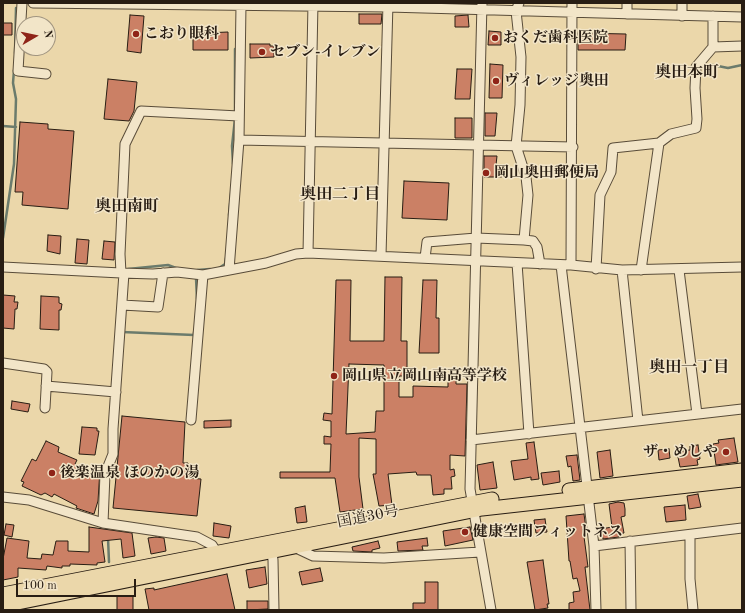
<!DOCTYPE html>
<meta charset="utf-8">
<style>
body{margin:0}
#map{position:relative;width:745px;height:613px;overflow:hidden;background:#ebd7aa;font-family:"Old Standard TT",serif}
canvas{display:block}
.frame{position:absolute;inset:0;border:4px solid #281d13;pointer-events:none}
.north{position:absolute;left:16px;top:16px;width:40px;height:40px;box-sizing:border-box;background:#f2e5c8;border:1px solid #a19580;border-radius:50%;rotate:81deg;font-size:11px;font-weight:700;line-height:16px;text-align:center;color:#281d13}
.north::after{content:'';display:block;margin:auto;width:14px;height:18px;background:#8f2418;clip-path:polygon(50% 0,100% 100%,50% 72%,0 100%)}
.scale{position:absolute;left:16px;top:579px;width:120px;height:18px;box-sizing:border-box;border:2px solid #281d13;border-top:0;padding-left:5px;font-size:12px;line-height:14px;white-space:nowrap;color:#281d13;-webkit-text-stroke:3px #f2e5c8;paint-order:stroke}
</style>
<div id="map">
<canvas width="745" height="613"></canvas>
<div class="frame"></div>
<div class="north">N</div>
<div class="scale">100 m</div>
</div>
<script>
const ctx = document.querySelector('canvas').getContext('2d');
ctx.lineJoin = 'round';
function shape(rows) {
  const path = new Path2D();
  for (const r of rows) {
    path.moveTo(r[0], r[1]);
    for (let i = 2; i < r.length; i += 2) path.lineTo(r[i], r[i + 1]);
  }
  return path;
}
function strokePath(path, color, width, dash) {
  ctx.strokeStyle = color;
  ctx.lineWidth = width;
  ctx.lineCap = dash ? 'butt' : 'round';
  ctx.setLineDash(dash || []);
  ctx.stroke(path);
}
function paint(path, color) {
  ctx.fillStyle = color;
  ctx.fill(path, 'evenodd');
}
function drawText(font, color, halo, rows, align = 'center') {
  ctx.font = font + ' "Old Standard TT","Noto Serif JP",serif';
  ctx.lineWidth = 3;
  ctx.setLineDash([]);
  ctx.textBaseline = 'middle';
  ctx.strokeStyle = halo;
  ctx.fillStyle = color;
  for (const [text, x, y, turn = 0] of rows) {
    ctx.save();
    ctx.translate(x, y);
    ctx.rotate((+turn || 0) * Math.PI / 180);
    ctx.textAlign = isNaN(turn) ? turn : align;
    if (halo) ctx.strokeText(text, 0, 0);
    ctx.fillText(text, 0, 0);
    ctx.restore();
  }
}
strokePath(shape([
 [15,53,16,8],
 [700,67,713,65,728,68,742,65],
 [235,112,235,49],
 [3,126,16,127],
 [233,164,232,146,235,119],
 [229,215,232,184],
 [3,238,14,164,16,99,13,83,14,70],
 [219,268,225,264,226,258],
 [128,269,168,265,176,268],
 [197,270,210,269],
 [196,278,197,299],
 [122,332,194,335,194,332],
 [108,538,109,562]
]), '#6b7b6c', 2.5);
const building = shape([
 [359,14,382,14,381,24,359,24,359,14],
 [130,15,144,16,141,53,127,51,130,15],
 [468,15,469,27,455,27,455,16,468,15],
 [3,23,12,23,12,35,3,35,3,23],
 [193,27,205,27,205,33,228,32,228,50,193,50,193,27],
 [489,31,501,32,501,45,488,45,489,31],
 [578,33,626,34,625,50,578,50,578,33],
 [250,44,270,44,270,46,274,46,274,57,250,58,250,44],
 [490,64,503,65,502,98,489,98,490,64],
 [457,69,472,69,470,99,455,99,457,69],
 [108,79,137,82,134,111,129,121,104,119,108,79],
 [485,113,497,113,495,136,485,136,485,113],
 [455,118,472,118,472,138,455,138,455,118],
 [20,122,48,124,48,129,74,131,68,209,22,205,23,192,15,192,20,122],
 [484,156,497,156,496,165,504,165,503,177,484,177,484,156],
 [404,181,449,183,447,220,402,218,404,181],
 [48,235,61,236,60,254,47,251,48,235],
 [77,239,89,240,87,264,75,263,77,239],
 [104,241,115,242,114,260,102,259,104,241],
 [385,277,402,277,401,341,407,341,407,376,399,376,399,397,413,397,413,386,448,387,448,375,456,375,456,384,467,384,465,456,450,455,450,470,454,469,455,476,451,477,452,489,444,489,444,494,433,495,431,475,417,475,416,472,388,474,392,505,379,506,373,474,376,474,376,439,359,438,359,477,363,509,340,512,335,478,280,478,280,472,330,472,331,444,324,444,324,436,331,437,331,421,323,420,324,413,332,414,336,280,351,280,350,341,384,341,385,277],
 [349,364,384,365,384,411,376,411,375,432,346,434,349,364],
 [423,280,437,280,436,318,439,318,439,353,419,353,423,280],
 [3,295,15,296,14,302,18,302,17,309,15,309,14,329,3,328,3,295],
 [41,296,59,297,59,303,62,304,61,310,59,310,59,330,40,329,41,296],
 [12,401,30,404,28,412,11,409,12,401],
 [122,416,185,422,183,463,188,463,187,478,201,479,197,516,113,508,122,416],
 [231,420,231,427,204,428,204,421,231,420],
 [82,427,97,428,97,431,99,431,95,455,79,454,82,427],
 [734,438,738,462,716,465,713,444,719,443,718,440,734,438],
 [46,441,59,447,58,452,77,460,75,464,78,466,77,468,88,474,91,474,94,467,100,469,98,501,94,514,76,508,77,506,54,494,52,497,45,493,41,495,22,486,24,482,21,481,32,459,36,461,46,441],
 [534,442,539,479,531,480,531,477,514,480,511,461,528,459,526,443,534,442],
 [698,445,700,459,697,460,698,465,680,467,677,452,690,450,690,446,698,445],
 [669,449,670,458,659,460,658,450,669,449],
 [610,450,613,476,600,478,597,452,610,450],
 [577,455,580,480,573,481,571,466,568,467,566,456,577,455],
 [493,462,497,488,480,490,477,465,493,462],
 [559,471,560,482,543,485,541,473,559,471],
 [698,494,701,507,689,509,687,496,698,494],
 [618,502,624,503,625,509,625,516,621,517,624,533,618,534,619,537,603,539,601,529,612,527,609,504,618,502],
 [685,505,686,520,666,522,664,507,685,505],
 [305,506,307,522,297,523,295,508,305,506],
 [584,514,586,529,583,529,588,567,585,567,590,610,569,610,569,603,574,602,573,592,580,591,577,578,573,579,570,561,569,561,566,516,584,514],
 [545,519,547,532,536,533,534,520,545,519],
 [214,523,231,526,229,538,213,536,214,523],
 [6,524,14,525,12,537,4,535,6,524],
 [89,527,132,533,135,556,123,558,121,539,102,541,105,562,97,563,97,565,70,564,70,566,62,566,62,568,47,566,46,570,18,568,18,577,3,580,3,559,7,538,29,541,27,558,41,559,42,554,53,555,56,541,68,541,68,551,89,552,89,527],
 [470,527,473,540,445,546,443,531,470,527],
 [156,537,164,538,166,551,151,554,148,538,156,537],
 [427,538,428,546,422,546,423,550,398,551,397,542,427,538],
 [378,541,380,548,372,550,372,552,353,551,352,547,378,541],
 [543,560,549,604,547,604,548,608,535,610,527,562,543,560],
 [265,567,267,584,249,588,246,570,265,567],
 [320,568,323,581,302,585,299,572,320,568],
 [227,574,235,610,149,610,145,589,154,588,154,590,227,574],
 [425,582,438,582,438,610,413,610,413,603,425,603,425,582],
 [117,596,133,596,133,610,117,610,117,596],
 [247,601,268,601,268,609,247,610,247,601]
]);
paint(building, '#cb8065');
strokePath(building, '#281d13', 1);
const minor = shape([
 [22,3,18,71,46,74],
 [33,3,388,7,742,17],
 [482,3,470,489,491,610],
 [519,3,516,11,521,57,520,105,516,146,526,177,528,195,524,240],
 [627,3,627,14],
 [682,3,682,16],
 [713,47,742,46],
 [239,140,573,147],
 [308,253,313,3],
 [381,256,388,3],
 [425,258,427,242,476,238,524,240,533,241,537,247,540,264],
 [517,263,529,434],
 [561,265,594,546,596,610],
 [571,265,572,3],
 [3,267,121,273,153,274,177,272,203,275,266,263,296,254,308,253,571,265,622,270,742,267],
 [596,269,600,195,611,172,613,148,659,143],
 [229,270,239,140,241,5],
 [622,270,638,421],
 [641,270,659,143,671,134,696,128,697,119,695,88,696,67,713,47,713,16],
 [679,270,697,414],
 [121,273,120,254,125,144,141,111,239,116],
 [122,305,158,307,163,273],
 [3,363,44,369,47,372,45,408],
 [46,386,116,392],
 [191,420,203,275],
 [471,440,742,409],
 [3,497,29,500,103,523,197,537,212,545,219,556],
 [103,523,105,474,113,454,113,429,124,273],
 [690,535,690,579,693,610],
 [630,541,631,610],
 [594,546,742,528],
 [271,547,273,560,274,610],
 [296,548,313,556,384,558,480,552]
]);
const highway = shape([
 [569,490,742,470],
 [3,594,492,499],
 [3,606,482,509,742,480]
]);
strokePath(minor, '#594c39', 11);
strokePath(highway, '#281d13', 15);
strokePath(minor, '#f2e5c8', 9);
strokePath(highway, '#ebd7aa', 13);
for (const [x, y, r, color] of [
 [136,34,4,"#8f2418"],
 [495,38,4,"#8f2418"],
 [262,52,4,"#8f2418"],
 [496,81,4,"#8f2418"],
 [486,173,4,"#8f2418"],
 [334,376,4,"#8f2418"],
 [726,452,4,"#8f2418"],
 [52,473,4,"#8f2418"],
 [465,532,4,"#8f2418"]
]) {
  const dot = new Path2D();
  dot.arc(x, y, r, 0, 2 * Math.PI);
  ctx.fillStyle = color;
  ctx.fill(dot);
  strokePath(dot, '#f2e5c8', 1.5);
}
drawText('bold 15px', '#281d13', '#f2e5c8', [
 ["こおり眼科",144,34],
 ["おくだ歯科医院",503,38],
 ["セブン-イレブン",270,52],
 ["ヴィレッジ奥田",504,81],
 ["岡山奥田郵便局",494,173],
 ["岡山県立岡山南高等学校",342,376],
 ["ザ・めしや",718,452,"right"],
 ["後楽温泉 ほのかの湯",60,473],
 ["健康空間フィットネス",473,532]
], 'left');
drawText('15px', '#281d13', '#f2e5c8', [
 ["国道30号",368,517,-11]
]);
drawText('bold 16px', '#281d13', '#f2e5c8', [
 ["奥田本町",687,73],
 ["奥田二丁目",340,195],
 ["奥田南町",127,207],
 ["奥田一丁目",689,368]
]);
</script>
